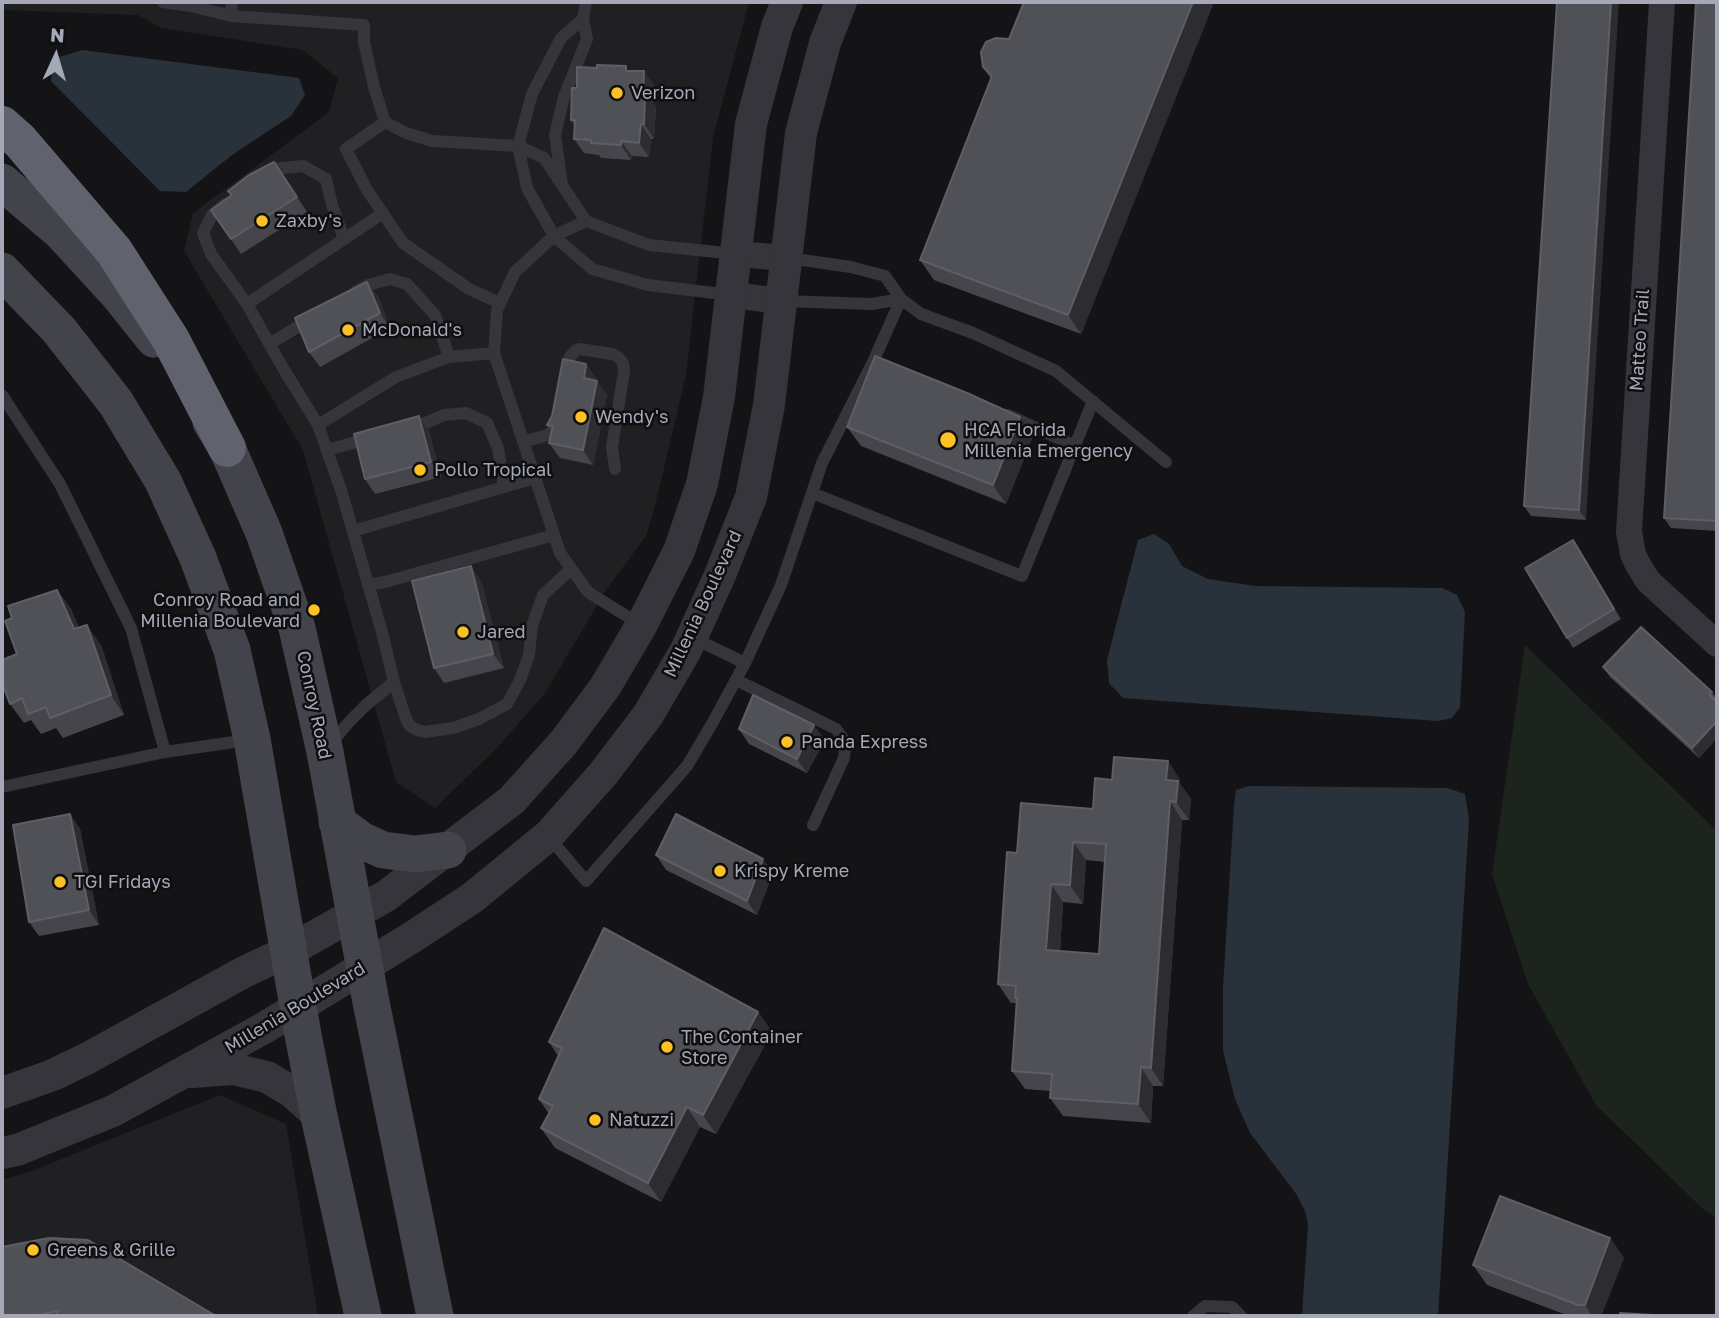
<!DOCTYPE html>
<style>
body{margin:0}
#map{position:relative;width:1719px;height:1318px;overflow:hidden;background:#141416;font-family:"Golos Text",sans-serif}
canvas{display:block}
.frame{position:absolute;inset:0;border:4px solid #a5a9b7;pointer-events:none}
.north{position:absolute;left:21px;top:21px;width:70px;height:70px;-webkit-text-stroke:5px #0f0f11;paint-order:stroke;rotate:4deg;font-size:19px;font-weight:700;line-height:28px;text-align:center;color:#a5a9b7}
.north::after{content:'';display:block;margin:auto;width:24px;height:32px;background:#a5a9b7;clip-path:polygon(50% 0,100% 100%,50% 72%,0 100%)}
</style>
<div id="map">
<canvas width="1719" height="1318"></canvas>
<div class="frame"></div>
<div class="north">N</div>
</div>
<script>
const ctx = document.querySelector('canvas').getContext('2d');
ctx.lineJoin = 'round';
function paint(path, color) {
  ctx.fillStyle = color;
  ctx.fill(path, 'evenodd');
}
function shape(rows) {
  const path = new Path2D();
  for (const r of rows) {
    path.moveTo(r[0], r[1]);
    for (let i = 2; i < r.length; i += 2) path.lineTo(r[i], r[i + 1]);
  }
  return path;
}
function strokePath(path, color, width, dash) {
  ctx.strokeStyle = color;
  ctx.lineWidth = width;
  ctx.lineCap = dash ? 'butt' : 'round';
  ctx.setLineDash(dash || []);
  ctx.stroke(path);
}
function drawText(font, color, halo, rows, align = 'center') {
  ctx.font = font + ' "Golos Text",sans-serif';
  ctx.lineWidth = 5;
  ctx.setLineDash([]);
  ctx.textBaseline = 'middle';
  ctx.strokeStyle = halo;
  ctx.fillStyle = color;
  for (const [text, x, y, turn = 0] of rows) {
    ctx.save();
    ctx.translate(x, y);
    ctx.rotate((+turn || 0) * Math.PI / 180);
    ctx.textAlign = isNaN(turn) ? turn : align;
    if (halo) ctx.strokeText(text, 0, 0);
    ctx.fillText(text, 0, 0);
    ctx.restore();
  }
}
paint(shape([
 [2,2,749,2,713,138,686,375,655,506,646,536,606,590,545,693,496,749,435,808,396,782,303,450,184,251,193,213,329,112,338,78,303,50,161,28,138,15,2,10],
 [220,1095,286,1124,318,1316,2,1316,2,1180,32,1171]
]), '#202023');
paint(shape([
 [1525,645,1717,831,1717,1218,1703,1209,1596,1105,1528,984,1492,874]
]), '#1c241d');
paint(shape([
 [82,50,299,78,305,95,291,116,232,155,186,192,160,191,51,81,53,59],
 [1154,534,1169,544,1182,566,1208,579,1255,586,1442,588,1457,595,1465,612,1460,707,1452,718,1438,721,1123,698,1109,683,1107,660,1138,540],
 [1249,786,1447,788,1465,794,1469,819,1438,1316,1302,1316,1308,1224,1305,1211,1297,1195,1250,1133,1235,1099,1223,1050,1223,988,1234,805,1236,790]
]), '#29323b');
strokePath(shape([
 [163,2,191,6,231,16,364,25,364,42,374,87,385,122,406,133,432,141,518,146,544,158,562,185],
 [586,2,583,19,587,39,564,97,555,135,562,185,586,221,649,245,736,254],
 [231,16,232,2],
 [583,19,561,38,532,94,518,146,527,188,554,236,592,269,648,285,731,295],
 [385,122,346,149,367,190,403,243,469,289,500,303],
 [265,174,273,169,303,166,326,179,332,205,344,239],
 [225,204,212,215,203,233,211,254,247,304],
 [383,213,247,304,283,368,318,425,341,490,382,632,394,682,406,719,410,726,417,730,425,732,453,728,479,719,507,704,520,680,529,655,532,626,543,595,571,569],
 [586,221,554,236,515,272,497,310,494,353,560,553,588,592,641,625],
 [788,258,851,267,885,276,901,299,921,314,973,333,1056,371,1166,462],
 [356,291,368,285,390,279,407,284,435,315,449,357],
 [783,301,872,304,901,299],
 [269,344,311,319],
 [565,374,570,357,576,350,580,349,612,354,618,357,623,363,624,371,612,447,615,469],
 [2,395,60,484,131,628,165,752],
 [1008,415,1075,446],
 [318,425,396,377,449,357,494,353],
 [409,428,423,424,444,415,466,413,487,423,498,448,504,487],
 [523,442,551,434,556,419],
 [327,450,371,438],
 [812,493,1022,576,1093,401],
 [353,531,535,478],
 [368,585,385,582,554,535],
 [745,663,781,585,822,463,873,362,901,299],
 [736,680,820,721,836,729,842,737,845,747,844,758,813,825],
 [329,746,349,722,366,705,394,682],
 [2,787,165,752,248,740],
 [548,836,586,881,687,766,713,722,745,663,693,638],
 [1193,1316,1205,1306,1232,1307,1241,1316]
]), '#35353b', 12);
strokePath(shape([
 [1662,2,1629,532,1633,554,1637,563,1648,581,1717,644],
 [736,254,786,258],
 [731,295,781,301]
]), '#35353b', 26);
strokePath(shape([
 [193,1072,233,1069,267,1077,292,1092,319,1116],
 [2,1093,53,1075,88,1058,244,972,289,951,386,896,512,800,564,742,605,687,641,626,679,551,702,484,719,397,751,124,777,27,787,2],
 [2,1153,17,1150,113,1111,264,1028,411,938,472,898,548,836,603,774,648,715,686,650,720,575,751,497,769,405,801,133,825,43,841,2]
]), '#35353b', 32);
strokePath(shape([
 [2,182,61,232,118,294,154,339],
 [2,271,59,330,116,403,163,481,198,558,232,650,252,739,303,1035,319,1116,363,1316],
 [211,422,227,448,264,533,297,628,325,752,371,1002,435,1316],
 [337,822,361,840,383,850,415,854,448,850]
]), '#43444b', 37);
strokePath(shape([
 [2,125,20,141,114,251,171,340,227,448]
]), '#60636d', 38);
paint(shape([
 [1024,2,1214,2,1081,334,934,280,920,260,991,79,983,67,1009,39],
 [1557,2,1586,520,1531,516,1524,506],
 [1717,2,1717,531,1671,528,1664,518],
 [629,71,655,86,653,104,656,107,654,139,651,139,649,157,632,156,631,160,601,158,599,155,584,153,574,139,575,126,571,120],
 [274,162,307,212,241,254,211,210,231,196],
 [378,296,390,328,320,367,309,352],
 [586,364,596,378,596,380,607,395,593,465,560,458,549,443,552,432,547,425],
 [419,416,429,431,441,477,375,494,365,479],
 [1020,417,1033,436,1006,504,861,446,847,427],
 [1573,540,1621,619,1573,648,1567,638],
 [481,581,504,668,444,683,434,668],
 [57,590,71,609,79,628,101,645,124,715,63,738,56,728,41,734,31,720,24,723,10,704,17,654,12,618],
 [1603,667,1712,692,1717,699,1717,738,1699,758,1610,677],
 [739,729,825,740,807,773,749,744],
 [1180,779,1180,784,1191,799,1189,820,1182,820,1163,1086,1153,1086,1151,1123,1063,1116,1050,1098,1050,1091,1025,1089,1012,1071,1016,1003,1011,1003,998,984,1017,853,1093,809,1112,780],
 [1086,860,1105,862,1099,954,1060,951,1063,902,1083,904],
 [70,814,80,829,99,925,39,936,29,922],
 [656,855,773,873,757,915,666,870],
 [758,1012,772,1032,716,1134,700,1127,661,1202,555,1148,541,1128,549,1114,539,1099,558,1056,549,1042],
 [1610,1238,1624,1258,1601,1316,1569,1316,1487,1285,1473,1265],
 [2,1247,216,1316,2,1316]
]), '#45454b');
paint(shape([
 [1193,2,1214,2,1081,334,1068,315],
 [1611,2,1619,2,1586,520,1579,510],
 [644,71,655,86,653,104,656,107,654,139,644,124,643,92],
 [641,124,651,139,649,157,639,143],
 [621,141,632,156,631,160,621,145],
 [367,282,378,296,390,328,380,313],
 [586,364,596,378,594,391,597,381,607,395,593,465,583,450,584,378],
 [419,416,429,431,441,477,431,462],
 [1020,417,1033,436,1006,504,993,485],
 [1573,540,1580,550,1621,619,1614,609],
 [471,566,481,581,504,668,493,654],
 [57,590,71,609,88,649,74,629],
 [87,625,101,645,124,715,111,695],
 [1717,721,1717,738,1699,758,1692,748],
 [814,725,825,740,807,773,797,759],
 [1168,761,1180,779,1180,784,1191,799,1189,820,1176,802,1166,780],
 [1170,801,1182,820,1163,1086,1151,1068],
 [70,814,80,829,99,925,89,910],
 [1073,842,1086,860,1083,904,1070,885],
 [763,859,773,873,757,915,747,901],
 [1051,884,1063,902,1059,968,1046,950],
 [758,1012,772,1032,716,1134,703,1115],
 [1141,1067,1153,1086,1151,1123,1138,1104],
 [687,1107,700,1127,661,1202,648,1183],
 [1610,1238,1624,1258,1601,1316,1592,1316,1585,1305]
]), '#2d2d31');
const building = shape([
 [1024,2,1193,2,1068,315,920,260,992,76,983,67,981,52,986,42,996,38,1009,39,1024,2],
 [1557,2,1611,2,1579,510,1524,506,1557,2],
 [1696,2,1717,2,1717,521,1664,518,1696,2],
 [597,65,626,66,626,71,644,71,643,92,645,93,644,124,641,124,639,143,621,141,621,145,591,143,591,140,574,139,575,120,571,120,572,88,577,88,577,67,597,68,597,65],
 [274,162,297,197,231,239,211,210,232,195,228,191,249,175,274,162],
 [367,282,380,313,309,352,295,318,367,282],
 [875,356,967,393,1020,417,993,485,847,427,875,356],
 [563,359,586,364,584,378,597,381,583,450,549,443,553,426,547,425,552,416,563,359],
 [419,416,431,462,365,479,354,434,419,416],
 [1573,540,1614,609,1567,638,1525,568,1573,540],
 [471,566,493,654,434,668,412,581,471,566],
 [57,590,74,629,87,625,111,695,50,718,46,707,28,714,22,698,10,704,2,683,2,660,17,654,5,621,12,618,8,606,57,590],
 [1641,627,1712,692,1709,694,1717,702,1717,721,1692,748,1603,667,1641,627],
 [753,695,814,725,797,759,739,729,753,695],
 [1114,757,1168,761,1166,780,1178,781,1176,802,1170,801,1151,1068,1141,1067,1138,1104,1050,1098,1052,1074,1012,1071,1017,998,1015,998,1016,986,998,984,1007,852,1017,853,1021,803,1093,809,1095,778,1112,780,1114,757],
 [1073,842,1106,844,1099,954,1046,950,1051,884,1070,885,1073,842],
 [70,814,89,910,29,922,13,825,70,814],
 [676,814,763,859,747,901,656,855,676,814],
 [604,928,758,1012,703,1115,687,1107,648,1183,541,1128,553,1106,539,1099,562,1048,549,1042,604,928],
 [1500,1196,1610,1238,1585,1305,1578,1305,1473,1265,1500,1196],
 [49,1238,88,1240,216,1316,55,1316,58,1311,34,1316,2,1316,2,1247,49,1238],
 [1620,1313,1669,1316,1620,1316,1620,1313]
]);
paint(building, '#505057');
strokePath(building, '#5d5e66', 2);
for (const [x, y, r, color] of [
 [617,93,7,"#fdc125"],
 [262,221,7,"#fdc125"],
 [348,330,7,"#fdc125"],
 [581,417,7,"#fdc125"],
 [948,440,9,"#fdc125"],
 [420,470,7,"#fdc125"],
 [314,610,7,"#fdc125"],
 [463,632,7,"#fdc125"],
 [787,742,7,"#fdc125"],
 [720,871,7,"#fdc125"],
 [60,882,7,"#fdc125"],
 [667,1047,7,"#fdc125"],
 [595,1120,7,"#fdc125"],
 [33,1250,7,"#fdc125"]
]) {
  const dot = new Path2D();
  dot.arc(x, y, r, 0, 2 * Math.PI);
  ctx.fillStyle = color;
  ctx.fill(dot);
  strokePath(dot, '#0f0f11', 2.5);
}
drawText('18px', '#a5a9b7', '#0f0f11', [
 ["Verizon",631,93],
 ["Zaxby's",276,221],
 ["McDonald's",362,330],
 ["Wendy's",595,417],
 ["HCA Florida",964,430],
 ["Millenia Emergency",964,451],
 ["Pollo Tropical",434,470],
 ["Conroy Road and",300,600,"right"],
 ["Millenia Boulevard",300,621,"right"],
 ["Jared",477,632],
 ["Panda Express",801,742],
 ["Krispy Kreme",734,871],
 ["TGI Fridays",74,882],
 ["The Container",681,1037],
 ["Store",681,1058],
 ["Natuzzi",609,1120],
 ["Greens & Grille",47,1250]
], 'left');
drawText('18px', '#a5a9b7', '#0f0f11', [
 ["Matteo Trail",1640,340,-86],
 ["Millenia Boulevard",703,604,-65],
 ["Conroy Road",314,705,78],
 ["Millenia Boulevard",295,1008,-31]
]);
</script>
